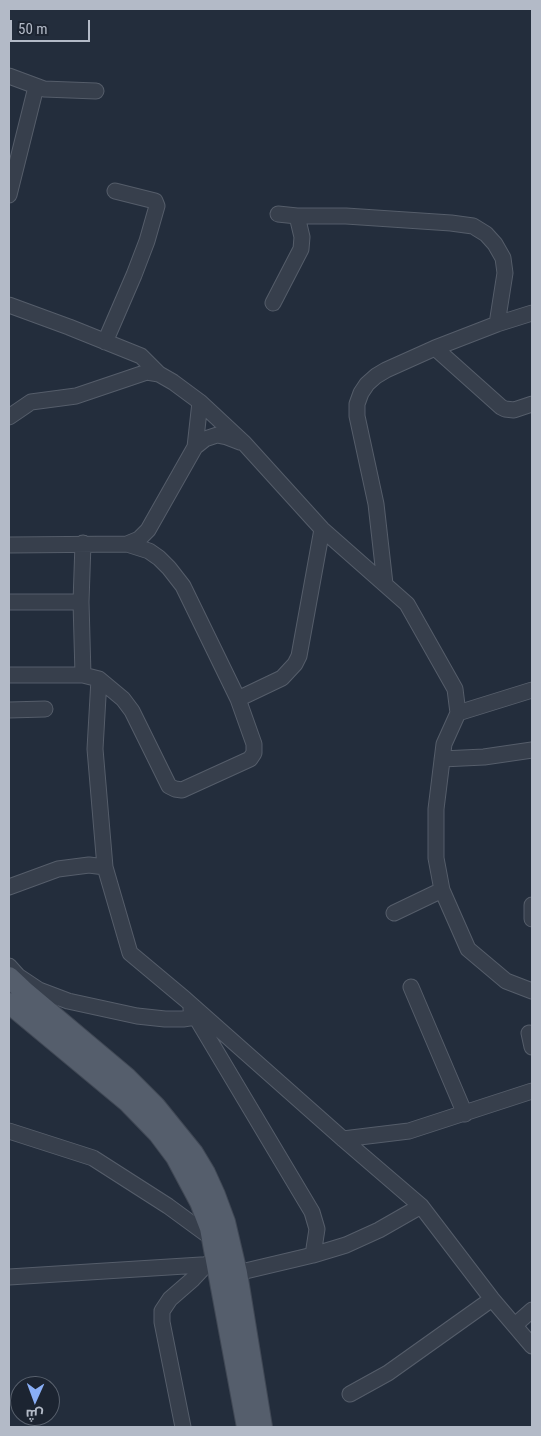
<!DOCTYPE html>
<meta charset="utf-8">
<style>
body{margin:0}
#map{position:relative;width:541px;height:1436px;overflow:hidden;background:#232d3c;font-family:"Roboto Condensed",Cairo,sans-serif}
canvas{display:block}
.frame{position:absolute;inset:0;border:10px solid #b3bac7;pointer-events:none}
.north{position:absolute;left:10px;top:1376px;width:50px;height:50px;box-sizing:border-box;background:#1c2431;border:1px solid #58606d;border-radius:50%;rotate:182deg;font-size:14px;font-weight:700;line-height:20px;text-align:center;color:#b3bac7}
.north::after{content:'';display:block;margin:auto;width:18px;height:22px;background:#89aef6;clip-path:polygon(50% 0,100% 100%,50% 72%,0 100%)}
.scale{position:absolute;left:10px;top:20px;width:80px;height:22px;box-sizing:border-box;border:2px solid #b3bac7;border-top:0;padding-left:6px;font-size:15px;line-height:18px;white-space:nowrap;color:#b3bac7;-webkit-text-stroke:4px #1c2431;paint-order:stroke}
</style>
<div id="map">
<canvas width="541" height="1436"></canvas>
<div class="frame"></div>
<div class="north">ش</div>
<div class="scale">50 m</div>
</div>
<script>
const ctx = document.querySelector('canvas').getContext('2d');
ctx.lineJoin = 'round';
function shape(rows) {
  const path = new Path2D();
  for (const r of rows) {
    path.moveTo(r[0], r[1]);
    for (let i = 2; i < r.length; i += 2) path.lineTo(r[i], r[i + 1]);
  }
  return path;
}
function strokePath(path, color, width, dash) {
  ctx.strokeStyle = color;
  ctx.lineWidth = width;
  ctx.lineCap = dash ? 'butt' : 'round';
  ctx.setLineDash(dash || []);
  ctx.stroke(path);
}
const minor = shape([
 [9,76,44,89,96,91],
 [9,195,36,87],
 [278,214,297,216,346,216,451,223,473,226,486,234,495,244,503,258,505,273,497,324],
 [273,303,301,249,302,237,297,216],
 [9,305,69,327,141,356,159,374,173,382,200,402,244,443,322,529,407,604,455,689,458,713,444,744,436,809,436,858,442,890,468,949,506,981,532,991],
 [105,342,134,275,147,241,157,206,155,201,115,191],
 [435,348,501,407,505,409,514,410,532,404],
 [200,402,195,447,205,439,217,435,227,437,240,442],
 [9,417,31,402,76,396,147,372,159,374],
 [9,545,127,544,139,539,148,530,195,447],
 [385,584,376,504,357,416,357,404,361,393,367,384,376,376,386,370,435,348,497,324,532,313],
 [9,602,81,602],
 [9,675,83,675,99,679,123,699,132,711,169,786,175,789,182,790,250,759,254,753,254,744,238,699,183,586,169,568,159,558,149,551,127,544],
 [83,675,81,602,83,543],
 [99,679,95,749,105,867,130,953,185,999,343,1139,421,1206,492,1299,532,1346],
 [238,699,282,678,295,664,299,656,322,529],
 [9,710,45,709],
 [458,713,532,690],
 [442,759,484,757,532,750],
 [9,887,58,869,89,865,105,867],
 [532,905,532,919],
 [394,913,442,890],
 [9,966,18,976,39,990,68,1001,137,1016,165,1019,183,1019,202,1016],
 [411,987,465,1114],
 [191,1009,312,1212,317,1229,313,1255,237,1273],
 [529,1033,532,1047],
 [9,1131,93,1158,168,1206,213,1239],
 [343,1139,409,1131,532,1091],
 [313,1255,346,1245,379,1230,421,1206],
 [9,1277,217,1264],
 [515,1325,532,1310],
 [350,1394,388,1373,492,1299],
 [183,1427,162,1322,162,1311,170,1299,193,1279,207,1264]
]);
const major = shape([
 [9,977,26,993,127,1078,155,1106,193,1153,205,1173,215,1195,225,1222,237,1273,262,1427],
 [9,1003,128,1102,158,1133,176,1157,200,1202,210,1228,247,1427]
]);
strokePath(minor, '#555d6a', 17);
strokePath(major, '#404855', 22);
strokePath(minor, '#373f4c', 15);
strokePath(major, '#555e6c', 20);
</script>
